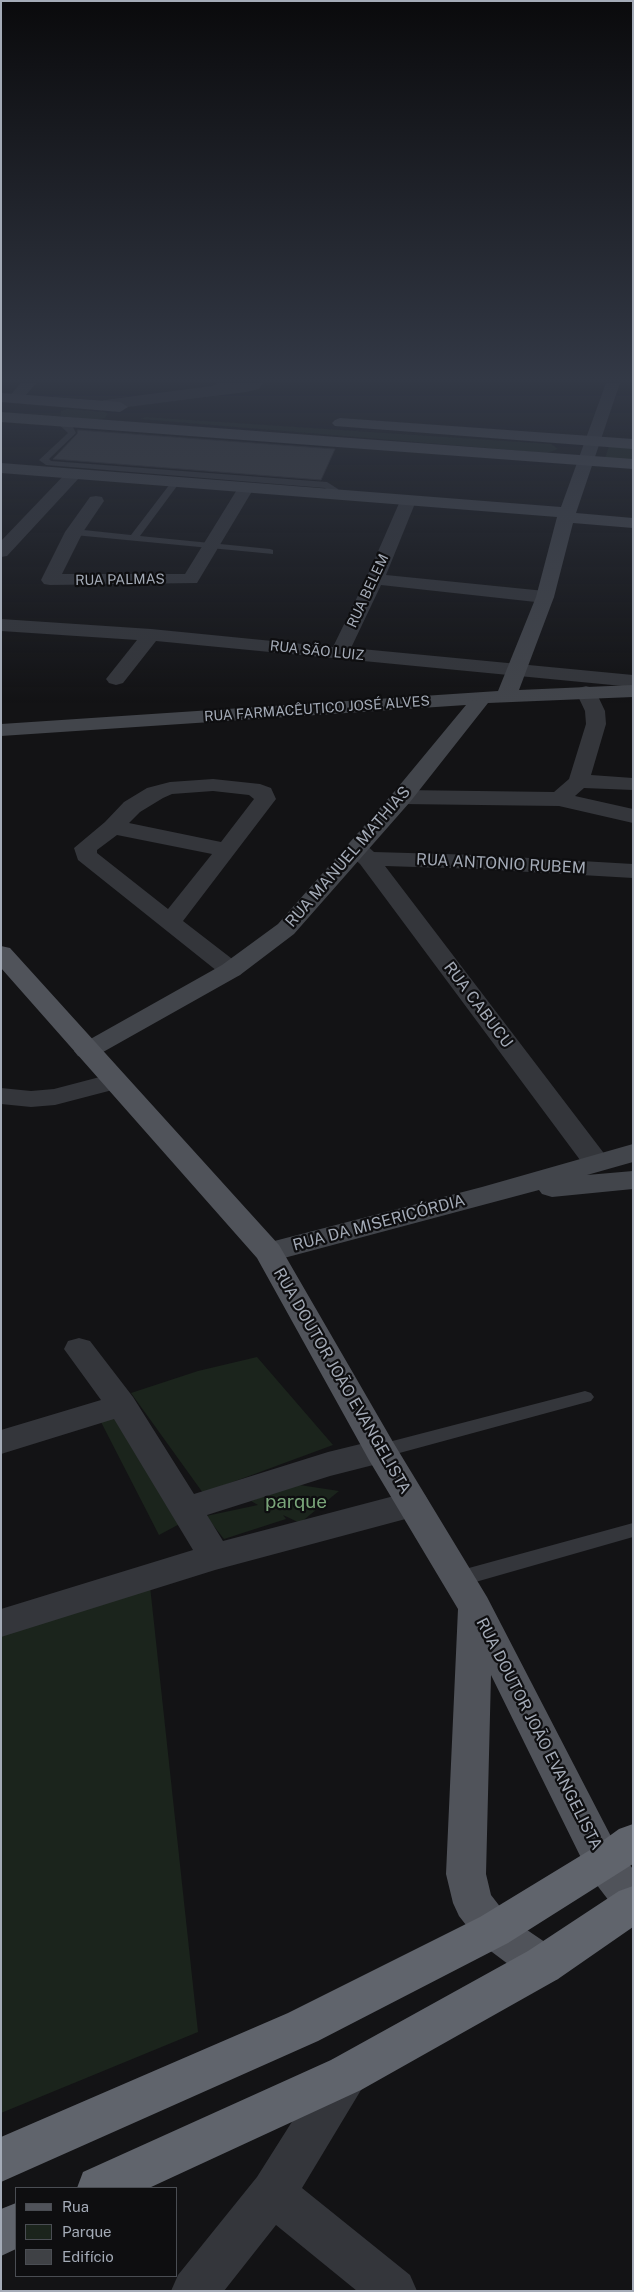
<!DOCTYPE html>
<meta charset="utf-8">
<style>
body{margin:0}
#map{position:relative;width:634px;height:2292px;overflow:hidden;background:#131315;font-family:"Public Sans",sans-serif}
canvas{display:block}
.frame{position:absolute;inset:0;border:2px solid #a4abb7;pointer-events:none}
.legend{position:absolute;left:15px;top:2187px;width:162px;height:90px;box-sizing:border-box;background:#0e0e10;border:1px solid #4a4d53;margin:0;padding:6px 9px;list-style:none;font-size:15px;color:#a4abb7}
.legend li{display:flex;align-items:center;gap:10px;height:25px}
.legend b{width:25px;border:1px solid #4a4d53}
</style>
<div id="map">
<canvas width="634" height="2292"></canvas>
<div class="frame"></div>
<ul class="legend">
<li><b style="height:6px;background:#50535a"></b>Rua</li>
<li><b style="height:14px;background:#1b241c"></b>Parque</li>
<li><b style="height:14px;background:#3f4145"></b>Edifício</li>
</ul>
</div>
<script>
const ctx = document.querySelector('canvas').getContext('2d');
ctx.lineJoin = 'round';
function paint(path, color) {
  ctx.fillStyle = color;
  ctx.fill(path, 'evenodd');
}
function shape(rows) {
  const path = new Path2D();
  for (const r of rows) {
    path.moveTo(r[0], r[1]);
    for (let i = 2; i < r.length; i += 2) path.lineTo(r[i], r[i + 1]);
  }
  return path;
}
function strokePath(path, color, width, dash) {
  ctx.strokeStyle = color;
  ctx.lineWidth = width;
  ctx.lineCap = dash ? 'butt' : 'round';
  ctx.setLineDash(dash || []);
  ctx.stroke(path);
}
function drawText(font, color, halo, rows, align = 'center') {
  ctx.font = font + ' "Public Sans",sans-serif';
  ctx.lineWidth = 4.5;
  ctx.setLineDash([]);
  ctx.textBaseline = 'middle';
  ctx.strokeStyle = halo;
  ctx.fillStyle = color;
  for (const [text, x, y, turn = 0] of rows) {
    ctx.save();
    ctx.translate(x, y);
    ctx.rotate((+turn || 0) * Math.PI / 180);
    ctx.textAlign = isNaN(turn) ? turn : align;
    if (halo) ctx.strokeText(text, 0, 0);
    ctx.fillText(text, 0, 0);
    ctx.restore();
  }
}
paint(shape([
 [67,409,105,412,108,414,105,418,95,420,60,416,61,411],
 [146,417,551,444,558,449,547,453,140,419],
 [609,446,633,447,633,460,605,458],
 [257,1357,333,1445,203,1493,131,1393,198,1371],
 [120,1413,187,1520,159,1535,101,1422],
 [293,1484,339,1491,300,1523,283,1515,286,1519,224,1539,206,1516,258,1505,251,1501],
 [150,1586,198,2032,1,2113,1,1628]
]), '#1b241c');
const building = shape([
 [78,430,335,449,321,480,53,459,77,434,78,430]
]);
paint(building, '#3f4145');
strokePath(building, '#2d2d32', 1);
paint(shape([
 [59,418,73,427,76,433,49,459,51,461,327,482,338,489,339,495,331,497,330,492,325,488,46,465,39,460,68,433,55,421,59,418],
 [173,480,180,482,140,536,270,549,273,550,273,554,74,535,69,532,74,529,131,535,173,480],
 [585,1391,591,1393,594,1397,591,1401,381,1458,375,1456,372,1451,375,1446,381,1444,585,1391],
 [633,1523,633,1537,458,1587,451,1584,449,1579,451,1574,458,1571,633,1523]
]), '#34363b');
paint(shape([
 [217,383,263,383,259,389,246,392,104,410,96,405,104,400,212,386,217,383],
 [74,469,82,474,80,477,7,556,1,557,1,541,68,471,74,469],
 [246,483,252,484,254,488,197,583,50,585,44,584,41,580,65,532,90,497,96,496,102,497,104,501,83,532,62,574,185,574,238,488,240,484,246,483],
 [408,496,414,497,416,501,386,575,545,591,551,593,554,597,551,601,545,603,381,585,351,648,633,675,633,687,156,641,123,683,116,685,109,683,106,679,137,640,1,631,1,619,151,629,333,647,366,579,400,501,402,497,408,496],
 [586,686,593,688,596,692,605,711,606,724,591,775,633,778,633,790,584,788,575,796,633,809,633,823,559,806,402,804,394,802,391,797,394,792,402,790,554,792,569,779,586,724,585,711,576,692,579,688,586,686],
 [213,779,260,784,271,788,276,799,183,921,240,965,243,970,240,975,231,977,222,975,78,860,74,848,105,822,124,802,147,788,170,782,213,779],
 [213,791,249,795,254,799,221,842,129,823,140,812,163,798,172,794,213,791],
 [117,835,212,854,168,909,97,853,97,850,117,835],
 [357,842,365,844,374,852,478,855,633,864,633,878,478,869,385,866,606,1156,610,1162,606,1168,596,1171,586,1168,360,864,349,854,346,849,349,844,357,842],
 [115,1073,124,1075,128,1081,124,1087,55,1105,31,1107,1,1104,1,1088,31,1091,54,1089,115,1073],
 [79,1338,90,1341,133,1397,194,1494,328,1452,381,1439,393,1442,397,1451,393,1460,330,1476,207,1515,223,1541,413,1491,425,1495,430,1504,425,1513,413,1517,215,1570,1,1637,1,1609,193,1550,114,1419,1,1454,1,1430,101,1400,64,1349,68,1341,79,1338],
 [346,2054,361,2060,367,2075,361,2090,302,2188,410,2275,417,2291,357,2291,276,2225,224,2291,171,2291,178,2275,257,2177,331,2060,346,2054]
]), '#34363b');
paint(shape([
 [21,383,36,383,20,402,10,402,7,399,21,383],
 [606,383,620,383,576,513,633,518,633,528,573,523,554,597,519,690,633,685,633,697,488,703,410,802,294,934,240,975,96,1056,87,1059,78,1056,74,1051,78,1046,222,965,278,924,394,792,466,705,1,736,1,724,498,691,536,597,557,517,1,473,1,463,561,507,606,383],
 [633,1144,633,1162,587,1175,633,1171,633,1189,552,1197,542,1194,539,1190,269,1262,259,1259,254,1252,259,1245,482,1187,633,1144]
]), '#42454b');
paint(shape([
 [1,393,120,402,128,407,120,412,1,402,1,393],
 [1,412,633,459,633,469,1,422,1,412],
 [340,418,633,439,633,449,335,426,332,423,335,420,340,418],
 [1,946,10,948,279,1245,393,1442,487,1597,618,1850,633,1869,633,1919,619,1914,590,1876,491,1675,486,1874,491,1895,508,1917,558,1951,564,1965,558,1979,543,1984,528,1979,480,1943,459,1916,453,1903,446,1874,458,1609,369,1460,257,1258,1,968,1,946]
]), '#50535a');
paint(shape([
 [633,1824,633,1864,508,1943,318,2041,1,2182,1,2137,288,2013,480,1917,590,1850,619,1829,633,1824],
 [633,1886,633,1927,558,1979,361,2090,149,2188,77,2188,83,2172,331,2060,528,1951,619,1891,633,1886],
 [16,2203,16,2249,1,2256,1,2209,16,2203]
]), '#60646c');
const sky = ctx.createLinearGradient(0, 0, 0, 704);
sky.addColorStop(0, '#0a0a0c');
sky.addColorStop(0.54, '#333946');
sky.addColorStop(1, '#33394600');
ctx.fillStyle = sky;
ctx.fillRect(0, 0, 634, 704);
drawText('14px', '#a4abb7', '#0e0e10', [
 ["RUA PALMAS",120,580,-1],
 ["RUA BELEM",368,591,-65],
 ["RUA SÃO LUIZ",317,651,6],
 ["RUA FARMACÊUTICO JOSÉ ALVES",317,709,-4]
]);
drawText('16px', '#a4abb7', '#0e0e10', [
 ["RUA MANUEL MATHIAS",348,857,-49],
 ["RUA ANTONIO RUBEM",501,864,3],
 ["RUA CABUCU",478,1005,53],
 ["RUA DA MISERICÓRDIA",379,1223,-15],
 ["RUA DOUTOR JOÃO EVANGELISTA",342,1381,60],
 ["RUA DOUTOR JOÃO EVANGELISTA",539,1734,63]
]);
drawText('19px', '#79a479', '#0e0e10', [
 ["parque",296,1502]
]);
</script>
